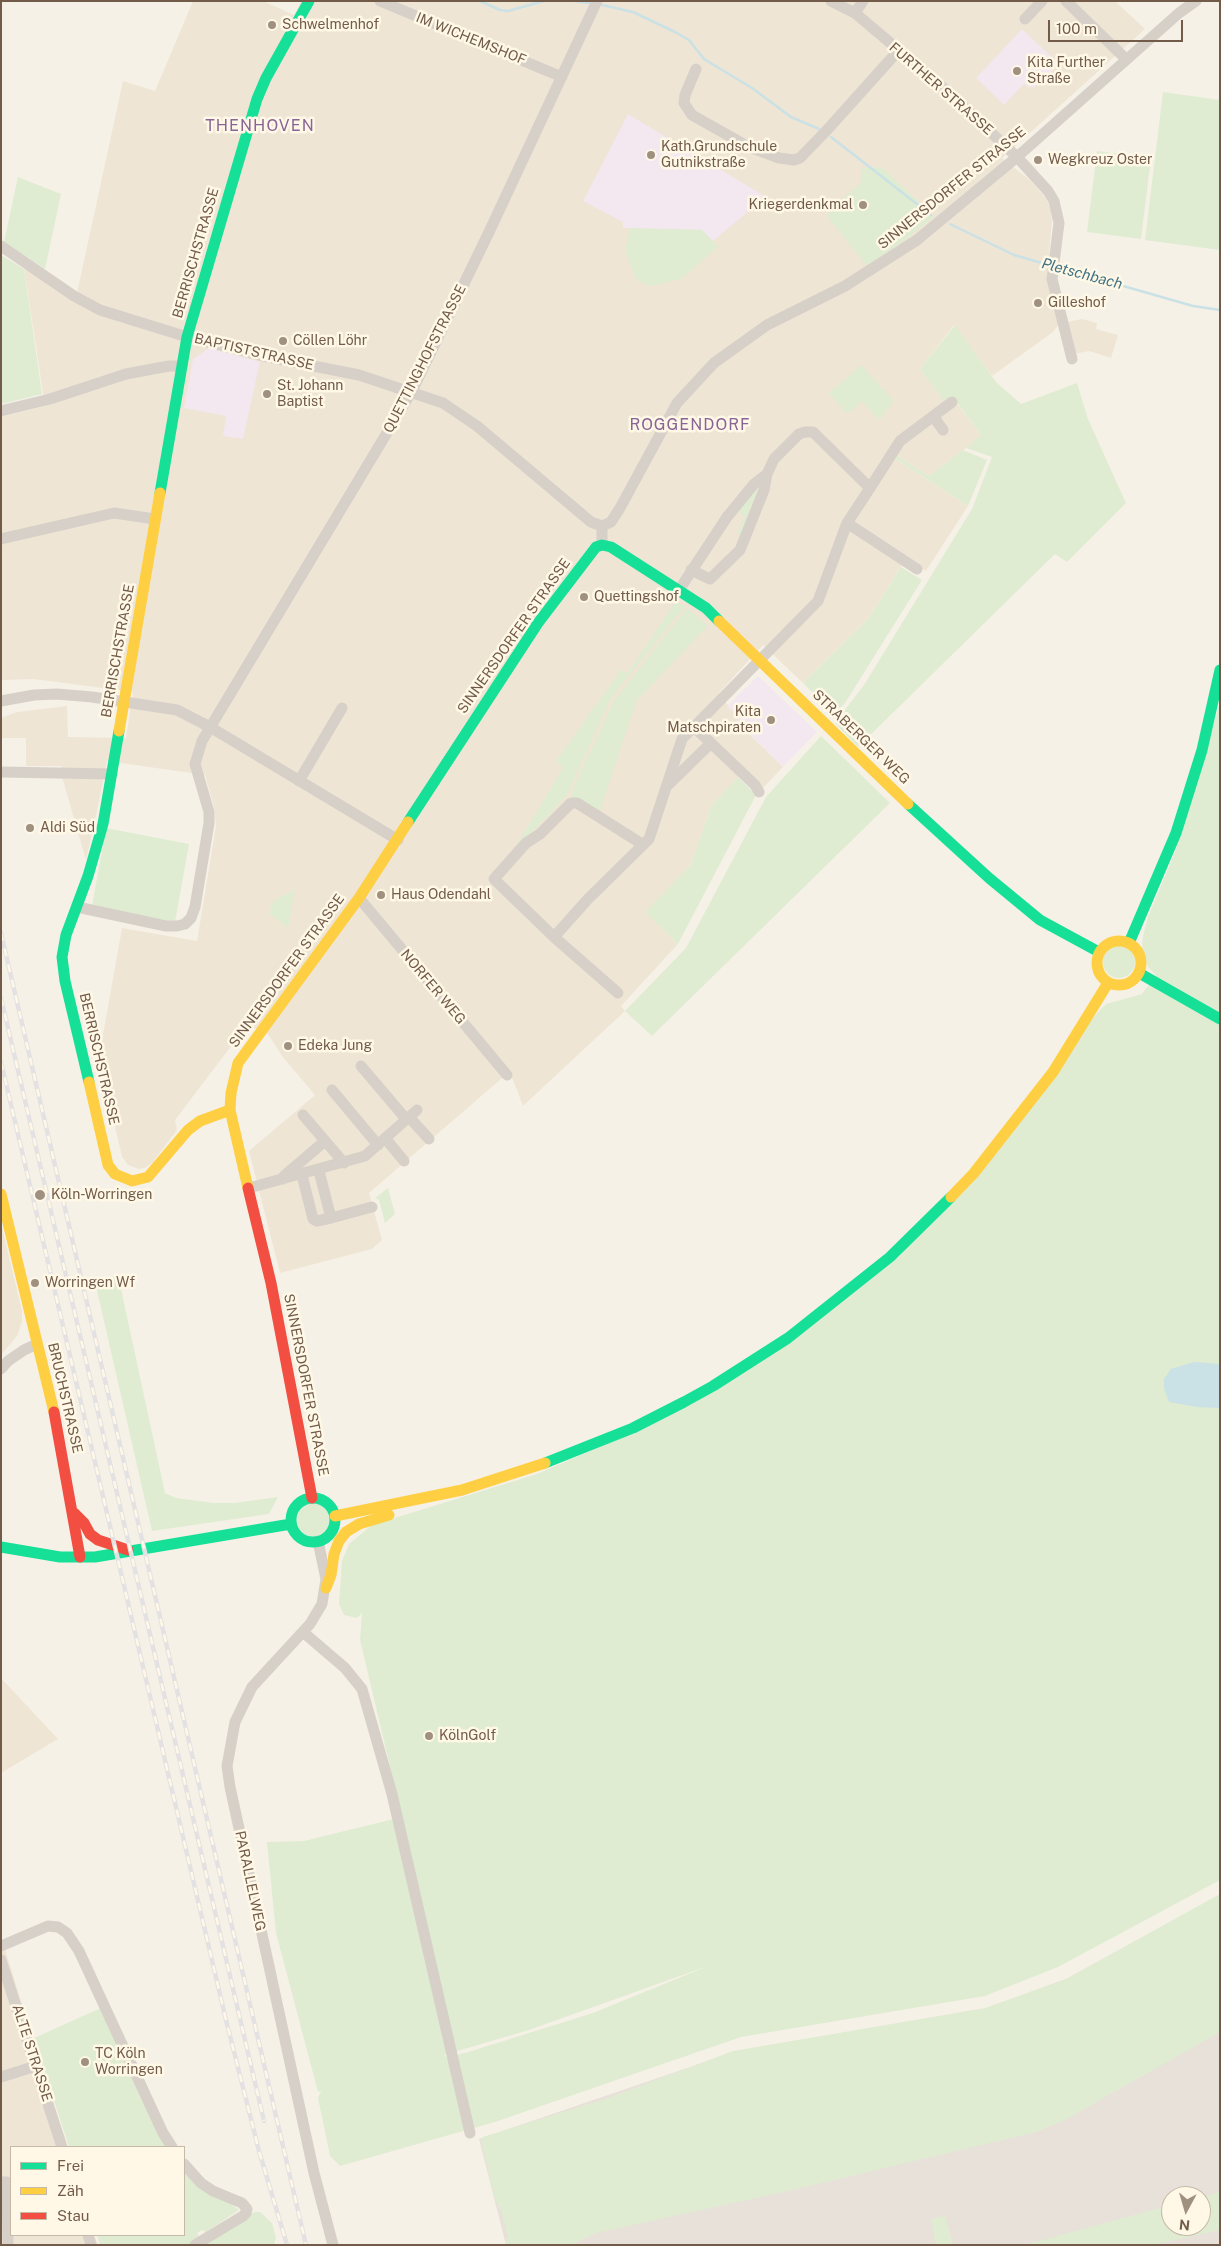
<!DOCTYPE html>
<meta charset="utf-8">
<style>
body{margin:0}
#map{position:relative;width:1221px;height:2246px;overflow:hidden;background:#f6f1e7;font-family:"Public Sans",sans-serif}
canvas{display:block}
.frame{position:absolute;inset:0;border:2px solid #725b49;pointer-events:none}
.legend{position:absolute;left:10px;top:2146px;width:175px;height:90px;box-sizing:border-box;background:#fff8e7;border:1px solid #c7b9a8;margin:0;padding:6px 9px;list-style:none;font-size:15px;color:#725b49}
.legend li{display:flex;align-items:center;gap:10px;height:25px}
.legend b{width:25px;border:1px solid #c7b9a8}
.north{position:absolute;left:1161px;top:2186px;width:50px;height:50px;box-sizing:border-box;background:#fff8e7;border:1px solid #c7b9a8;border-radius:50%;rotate:186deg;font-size:14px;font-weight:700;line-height:20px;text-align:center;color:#725b49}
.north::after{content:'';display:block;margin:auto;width:18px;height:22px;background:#a09080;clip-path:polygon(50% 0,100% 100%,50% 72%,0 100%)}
.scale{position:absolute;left:1048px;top:20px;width:135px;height:22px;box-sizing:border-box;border:2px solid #725b49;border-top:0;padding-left:6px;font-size:15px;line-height:18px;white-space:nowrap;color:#725b49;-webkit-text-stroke:4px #fff8e7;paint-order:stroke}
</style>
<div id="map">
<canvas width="1221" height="2246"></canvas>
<div class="frame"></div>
<ul class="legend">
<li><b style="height:6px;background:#16e098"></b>Frei</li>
<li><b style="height:6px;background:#ffcf43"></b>Zäh</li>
<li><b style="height:6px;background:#f24e42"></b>Stau</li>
</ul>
<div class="north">N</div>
<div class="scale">100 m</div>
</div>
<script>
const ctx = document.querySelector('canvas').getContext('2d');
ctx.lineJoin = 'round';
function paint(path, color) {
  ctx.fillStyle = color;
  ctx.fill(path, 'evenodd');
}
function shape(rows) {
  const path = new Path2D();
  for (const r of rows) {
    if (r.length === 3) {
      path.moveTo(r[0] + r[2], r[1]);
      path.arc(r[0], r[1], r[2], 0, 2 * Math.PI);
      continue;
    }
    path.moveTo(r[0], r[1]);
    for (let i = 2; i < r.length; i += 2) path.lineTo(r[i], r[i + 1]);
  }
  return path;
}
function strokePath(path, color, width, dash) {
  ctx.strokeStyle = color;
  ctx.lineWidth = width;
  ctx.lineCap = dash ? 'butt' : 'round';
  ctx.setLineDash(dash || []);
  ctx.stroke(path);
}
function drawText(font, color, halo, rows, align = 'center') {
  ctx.font = font + ' "Public Sans",sans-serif';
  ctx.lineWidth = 5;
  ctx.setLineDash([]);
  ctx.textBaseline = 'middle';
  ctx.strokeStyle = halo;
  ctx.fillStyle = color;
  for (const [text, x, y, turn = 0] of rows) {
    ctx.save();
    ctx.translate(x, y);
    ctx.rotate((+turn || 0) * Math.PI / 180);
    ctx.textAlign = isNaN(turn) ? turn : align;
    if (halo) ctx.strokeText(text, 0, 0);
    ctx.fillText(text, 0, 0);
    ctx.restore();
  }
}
paint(shape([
 [193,1,263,1,294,15,301,1,1115,1,1145,29,1002,158,1030,180,1045,197,1051,209,1052,223,1047,273,1051,298,1059,324,1053,332,992,376,954,325,920,369,945,401,951,396,982,436,929,476,896,455,894,458,968,506,926,571,906,559,868,619,803,683,763,645,718,694,740,718,737,722,783,767,763,788,744,771,712,805,690,866,646,912,678,944,621,1006,625,1011,523,1106,513,1080,508,1073,369,1193,382,1240,372,1249,280,1273,249,1151,315,1095,282,1056,268,1034,255,1028,245,1028,175,1120,177,1130,152,1163,145,1168,139,1169,128,1165,122,1157,99,1057,122,928,197,941,216,826,214,807,205,775,107,761,95,821,86,860,62,777,61,766,26,766,26,738,1,738,1,718,17,712,67,706,68,737,126,738,133,692,33,679,1,680,1,417,45,406,24,267,75,302,123,81,155,91],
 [1082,319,1097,323,1096,329,1118,335,1111,358,1089,351,1074,354,1067,322],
 [1,1223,22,1311,22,1322,17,1336,1,1355],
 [1,1678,58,1739,1,1773],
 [1,1936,66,2147,11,2147,11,2235,94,2235,98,2245,1,2245]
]), '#efe5d4');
paint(shape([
 [1220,1895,1220,2245,506,2245,479,2139,734,2052,986,2009,1068,1978],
 [1171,2196,1201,2196,1201,2226,1171,2226]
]), '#e8e1d9');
paint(shape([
 [1022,29,1059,64,1034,88,1031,86,1029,88,1024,84,1004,105,976,78],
 [628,114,766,197,713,241,702,230,623,228,623,222,583,201],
 [209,348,260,362,243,439,223,436,226,416,184,408,193,359],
 [758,676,817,732,783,767,737,721,740,718,727,706]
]), '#f3e7f0');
paint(shape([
 [1163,92,1220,100,1220,250,1145,240],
 [1097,151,1151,158,1141,239,1087,232],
 [882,167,934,217,901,243,867,266,827,216,834,206,861,183,861,168],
 [18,177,61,194,45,269,4,242],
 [630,228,702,230,718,247,681,279,651,286,637,281,625,251],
 [1,255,24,269,42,394,1,404],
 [955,325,996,382,1021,404,1077,383,1088,419,1126,503,1067,562,1055,554,858,747,835,723,864,685,972,509,992,457,966,448,981,435,952,396,944,401,920,369],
 [861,365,894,401,879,420,862,401,847,414,829,393],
 [963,450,987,460,968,506,894,458,896,455,929,476],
 [756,486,759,487,740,535,737,533,745,516,739,512],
 [901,567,922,580,845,703,834,714,803,683,868,619],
 [676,601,684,607,611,698,567,795,510,856,563,768,556,761,621,670,627,674],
 [687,608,708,626,636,701,599,813,571,796,576,782,614,701],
 [1220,702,1220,1880,1058,1967,985,1996,741,2037,495,2122,340,2166,330,2156,318,2098,321,2091,318,2092,276,1933,267,1842,304,1841,402,1817,360,1640,362,1613,357,1618,344,1615,339,1604,342,1561,349,1544,372,1525,537,1474,644,1428,900,1256,1097,1013,1106,1004,1142,994,1156,975,1148,967,1142,947,1143,936,1148,917,1175,852],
 [708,1966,593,2013,465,2053,446,2057,444,2055,529,2030],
 [821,736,890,803,652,1036,625,1011,686,948,766,797],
 [738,777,756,795,678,944,645,912,690,866,712,805],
 [106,828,189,844,175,922,92,906],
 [295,890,288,928,270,914,271,905,276,899],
 [1119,962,16],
 [388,1188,395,1214,385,1223,379,1200,375,1198],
 [118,1275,165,1493,176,1498,214,1503,234,1503,278,1497,269,1514,152,1531,96,1286],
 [314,1520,17],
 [1220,1894,1220,2032,1065,2120,1036,2132,788,2191,596,2233,571,2245,505,2245,508,2236,502,2213,495,2199,481,2141,483,2137,608,2098,733,2051,985,2008,1066,1979],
 [103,2007,169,2147,69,2147,34,2038],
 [184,2168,239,2210,206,2232,202,2230,197,2233,199,2237,188,2245,100,2245,97,2235,184,2235],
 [1220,2192,1220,2230,1152,2245,1025,2245,1171,2205,1171,2226,1201,2226,1201,2197],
 [254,2212,260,2212,272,2223,276,2238,274,2245,199,2245],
 [945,2216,953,2245,936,2245,931,2219]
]), '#dfecd2');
paint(shape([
 [1194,1362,1220,1364,1220,1408,1197,1407,1169,1402,1164,1388,1164,1379,1171,1369]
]), '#cae1e5');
strokePath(shape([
 [480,1,500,10,508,11,544,1],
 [574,1,589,3],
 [602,5,633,12,675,32,689,40,704,59,752,88,791,117,819,129],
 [831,137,931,215],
 [950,224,1014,255,1049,265],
 [1057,267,1193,306,1220,310]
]), '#cae1e5', 2.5);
strokePath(shape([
 [380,1,562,77],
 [831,1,855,13,946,90,1017,157,1048,191,1054,201,1059,223,1052,279,1072,359],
 [1066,1,1126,59],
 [855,13,863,1],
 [1025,19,1042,1],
 [696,69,685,95,684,103,692,115,747,146,779,158,794,160,800,158,827,130,898,51],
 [1,246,74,296,100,310,184,336,263,356,359,375,443,403,477,426,591,522,602,526],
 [1,411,50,399,126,374,169,366,182,366],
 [933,416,943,430],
 [870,488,900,441,952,402],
 [1,539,114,513,155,519],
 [602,545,602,526,611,522,620,508,677,403,714,363,767,325,845,286,917,240,1017,157,1179,13,1196,1],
 [691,570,710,579,740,550,764,490,767,474,774,459,799,434,805,432,813,432,870,488,847,523],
 [679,590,727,517,754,484,767,474],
 [1,701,34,695,57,694,92,697,177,710,210,727,398,840],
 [693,726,755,785,759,792],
 [1,772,112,774],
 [299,781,342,708],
 [667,786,711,743],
 [642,844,577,803,571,803,540,834,526,843,494,879,554,937,588,899,649,839,682,739,818,601,847,523,917,569],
 [359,898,507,1075],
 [77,907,166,926,177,926,185,924,191,918,195,907,209,823,209,812,195,764,202,741,412,391,490,230,597,1],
 [554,937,618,993],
 [361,1066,406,1119],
 [332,1090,378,1145],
 [303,1115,344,1163],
 [409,1117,429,1139],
 [385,1138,404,1161],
 [302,1175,313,1219,317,1221,331,1218,319,1171],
 [283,1179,284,1176,325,1141],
 [249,1188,365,1156,417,1110],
 [331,1218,372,1207],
 [1,1369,8,1361,24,1350,37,1344],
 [318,1541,326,1579,322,1604,310,1624,252,1687,235,1722,227,1766,230,1787,314,2173,333,2245],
 [303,1632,345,1668,362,1689,392,1794,470,2133],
 [1,1946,48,1926,58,1927,67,1933,79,1951,163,2133,172,2147],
 [1,1960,62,2147],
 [1,2077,36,2066],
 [184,2164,201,2183,213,2191,242,2203,247,2209,246,2213,243,2216,195,2245],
 [1,2182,7,2182,8,2245],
 [88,2235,91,2245]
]), '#d7d0c9', 11);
strokePath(shape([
 [160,493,187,337,257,99,266,78,309,1],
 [908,804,989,878,1040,920,1099,952],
 [408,822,538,623,596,547,602,545,611,547,706,608,719,621],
 [1129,943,1176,833,1202,750,1220,670],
 [1139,973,1220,1019],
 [89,1082,65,981,62,957,66,935,88,876,103,824,119,731],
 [545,1463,633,1428,684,1402,713,1386,788,1338,890,1257,951,1197],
 [313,1520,22],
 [1,1547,60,1557,95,1557,291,1524]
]), '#16e098', 11);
strokePath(shape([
 [719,621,908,804],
 [119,731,160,493],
 [1119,963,22],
 [89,1082,108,1165,115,1174,132,1181,148,1177,188,1130,200,1121,230,1110],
 [248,1188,230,1110,231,1093,238,1063,359,898,408,822],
 [1,1194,54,1412],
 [951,1197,974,1173,1053,1072,1108,983],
 [335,1516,462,1490,545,1463],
 [326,1588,331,1575,334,1554,339,1541,346,1532,359,1524,389,1515]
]), '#ffcf43', 11);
strokePath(shape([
 [248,1188,271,1283,312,1498],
 [54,1412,80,1557],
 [74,1513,84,1523,90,1534,98,1540,128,1550]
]), '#f24e42', 11);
const rail = shape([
 [1,933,306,2245],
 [1,998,264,2121],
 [1,1062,226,2020,259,2151,287,2245]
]);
strokePath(rail, '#e4e1e3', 4.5);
strokePath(rail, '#fff8e7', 2.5, [8]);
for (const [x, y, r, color] of [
 [272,25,5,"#a09080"],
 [1017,71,5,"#a09080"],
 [651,155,5,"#a09080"],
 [1038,160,5,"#a09080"],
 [863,205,5,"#a09080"],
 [1038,303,5,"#a09080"],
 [283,341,5,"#a09080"],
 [267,394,5,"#a09080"],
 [584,597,5,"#a09080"],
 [771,720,5,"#a09080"],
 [30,828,5,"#a09080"],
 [381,895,5,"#a09080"],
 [288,1046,5,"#a09080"],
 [40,1195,6,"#a09080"],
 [35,1283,5,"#a09080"],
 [429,1736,5,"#a09080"],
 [85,2062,5,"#a09080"]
]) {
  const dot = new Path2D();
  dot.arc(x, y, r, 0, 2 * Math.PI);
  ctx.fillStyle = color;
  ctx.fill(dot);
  strokePath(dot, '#fff8e7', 2);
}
drawText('14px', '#725b49', '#fff8e7', [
 ["Schwelmenhof",282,25],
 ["Kita Further",1027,63],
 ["Straße",1027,79],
 ["Kath.Grundschule",661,147],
 ["Gutnikstraße",661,163],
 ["Wegkreuz Oster",1048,160],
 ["Kriegerdenkmal",853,205,"right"],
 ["Gilleshof",1048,303],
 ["Cöllen Löhr",293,341],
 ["St. Johann",277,386],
 ["Baptist",277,402],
 ["Quettingshof",594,597],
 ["Kita",761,712,"right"],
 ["Matschpiraten",761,728,"right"],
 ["Aldi Süd",40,828],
 ["Haus Odendahl",391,895],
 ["Edeka Jung",298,1046],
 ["Köln-Worringen",51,1195],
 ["Worringen Wf",45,1283],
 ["KölnGolf",439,1736],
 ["TC Köln",95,2054],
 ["Worringen",95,2070]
], 'left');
drawText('14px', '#725b49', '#fff8e7', [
 ["IM WICHEMSHOF",471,39,22],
 ["FURTHER STRASSE",941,89,41],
 ["SINNERSDORFER STRASSE",952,188,-39],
 ["BERRISCHSTRASSE",196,253,-74],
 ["BAPTISTSTRASSE",254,352,13],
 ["QUETTINGHOFSTRASSE",425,359,-63],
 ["SINNERSDORFER STRASSE",514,636,-55],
 ["BERRISCHSTRASSE",118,651,-80],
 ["STRABERGER WEG",861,737,44],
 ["SINNERSDORFER STRASSE",287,971,-54],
 ["NORFER WEG",433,987,50],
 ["BERRISCHSTRASSE",99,1059,77],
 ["SINNERSDORFER STRASSE",306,1385,79],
 ["BRUCHSTRASSE",65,1398,77],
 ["PARALLELWEG",250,1881,78],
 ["ALTE STRASSE",32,2053,72]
]);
drawText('italic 15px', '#437485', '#fff8e7', [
 ["Pletschbach",1082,274,15]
]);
ctx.letterSpacing = '1px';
drawText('16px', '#896496', '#fff8e7', [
 ["THENHOVEN",260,126],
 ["ROGGENDORF",690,425]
]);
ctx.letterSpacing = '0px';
</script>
